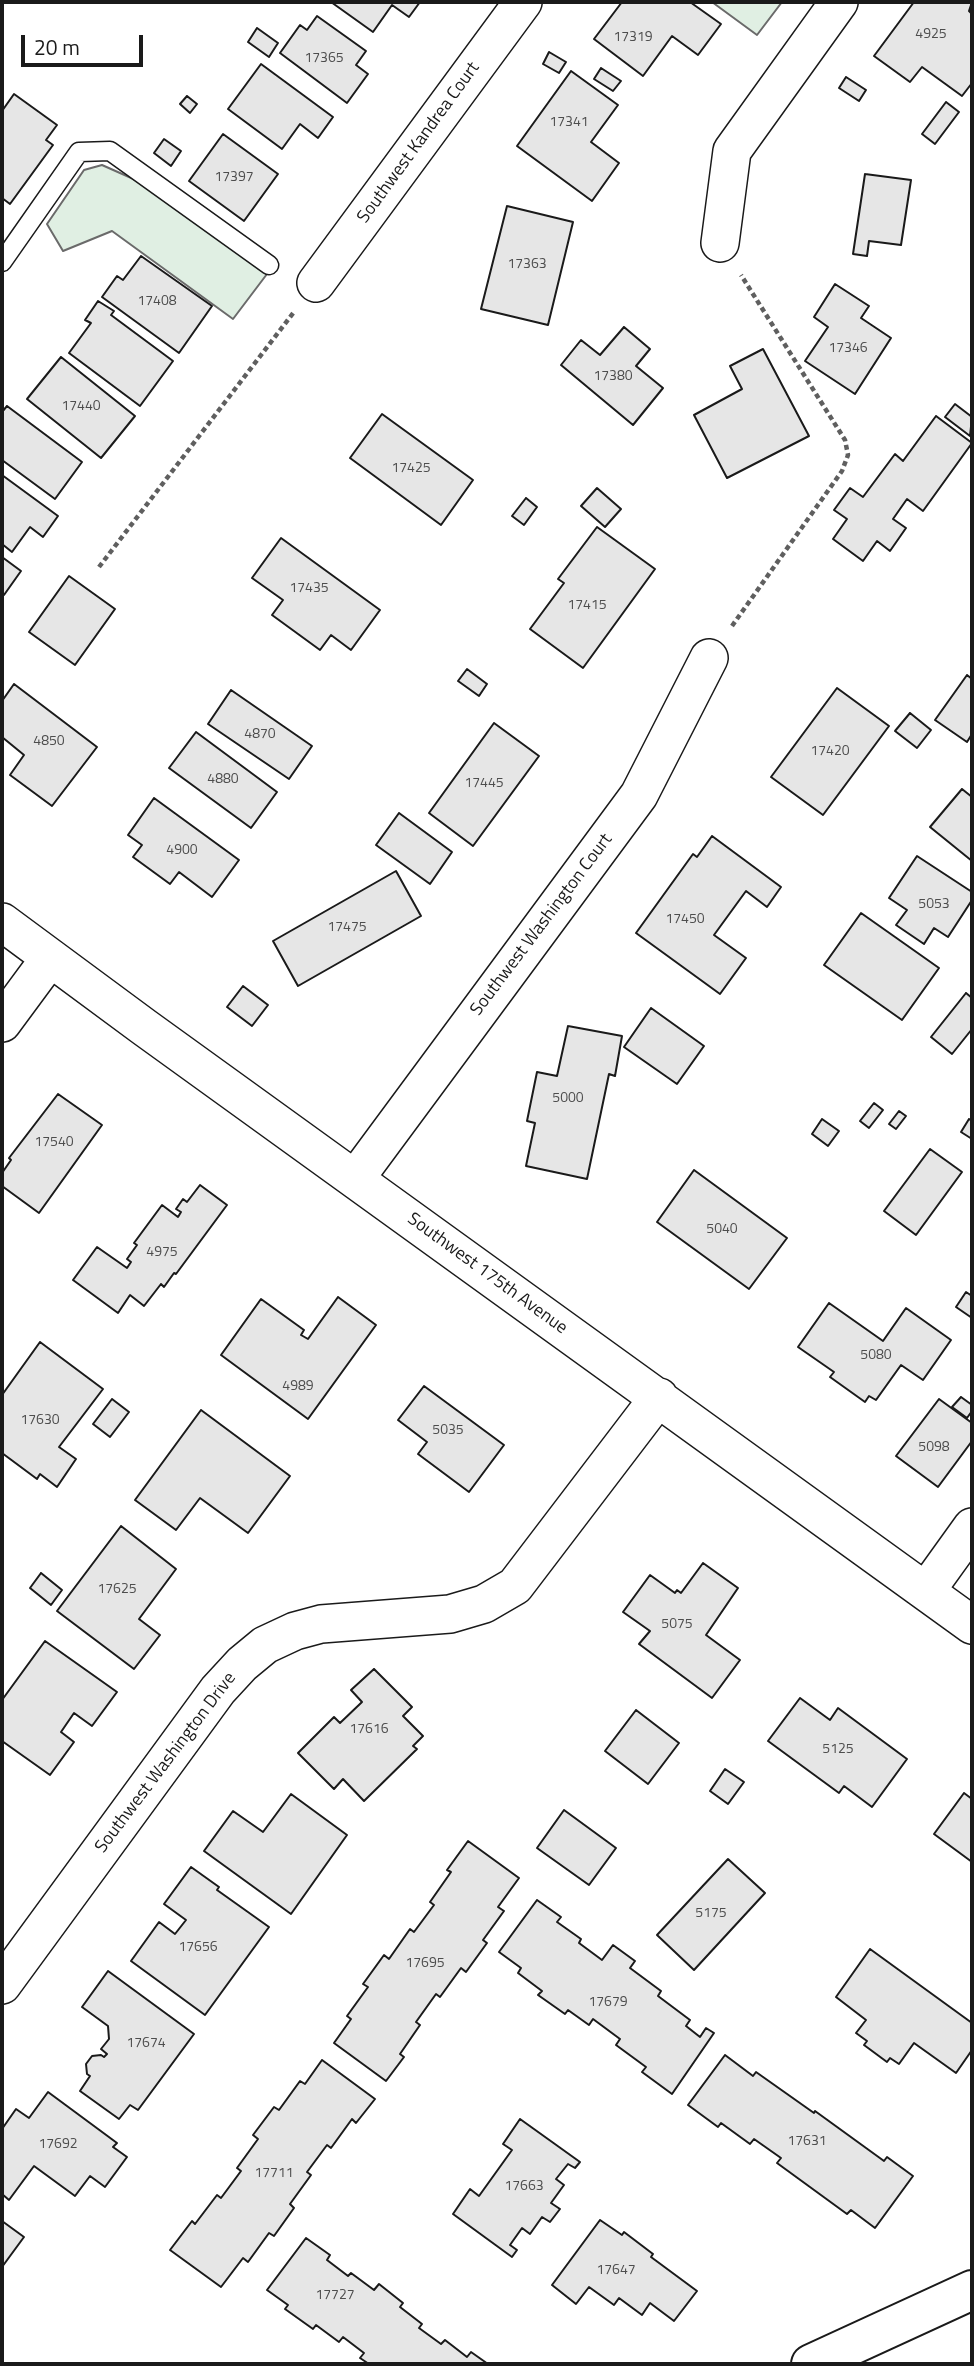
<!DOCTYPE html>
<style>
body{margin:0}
#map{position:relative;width:974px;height:2366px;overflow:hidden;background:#fff;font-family:"Titillium Web",sans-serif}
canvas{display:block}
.frame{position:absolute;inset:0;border:4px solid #1a1a1a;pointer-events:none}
.scale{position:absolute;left:21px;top:35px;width:122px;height:32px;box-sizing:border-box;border:4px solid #1a1a1a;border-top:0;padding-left:9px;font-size:21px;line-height:24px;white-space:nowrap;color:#1a1a1a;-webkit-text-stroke:5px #fff;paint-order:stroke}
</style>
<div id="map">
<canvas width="974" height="2366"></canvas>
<div class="frame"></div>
<div class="scale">20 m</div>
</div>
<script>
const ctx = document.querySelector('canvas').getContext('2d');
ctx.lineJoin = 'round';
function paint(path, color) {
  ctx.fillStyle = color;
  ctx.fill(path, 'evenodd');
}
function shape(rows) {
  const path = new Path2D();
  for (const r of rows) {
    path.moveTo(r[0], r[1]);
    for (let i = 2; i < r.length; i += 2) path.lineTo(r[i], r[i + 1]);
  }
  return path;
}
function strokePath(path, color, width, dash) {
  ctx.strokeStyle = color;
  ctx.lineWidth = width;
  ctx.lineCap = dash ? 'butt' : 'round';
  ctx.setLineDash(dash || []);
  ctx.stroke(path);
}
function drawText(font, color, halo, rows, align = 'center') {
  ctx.font = font + ' "Titillium Web",sans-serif';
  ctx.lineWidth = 5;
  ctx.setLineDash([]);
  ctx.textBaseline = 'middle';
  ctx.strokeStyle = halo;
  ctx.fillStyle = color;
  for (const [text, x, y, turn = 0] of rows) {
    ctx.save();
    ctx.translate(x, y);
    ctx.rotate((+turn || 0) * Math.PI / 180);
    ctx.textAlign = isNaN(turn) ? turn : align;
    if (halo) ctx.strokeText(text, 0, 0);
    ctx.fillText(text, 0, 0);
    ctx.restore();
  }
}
const green = shape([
 [712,2,782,2,757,35,712,2],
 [102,165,138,181,267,274,233,319,112,231,63,251,47,224,84,170,102,165]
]);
paint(green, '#e0efe3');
strokePath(green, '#6a6a6a', 2);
const building = shape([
 [331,2,420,2,409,17,392,5,373,32,331,2],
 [622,2,690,2,721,24,698,55,672,36,643,76,594,39,622,2],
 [914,2,972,2,969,11,972,14,972,83,962,96,922,67,910,82,874,56,914,2],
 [317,16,366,51,356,65,368,74,347,103,280,53,300,25,307,30,317,16],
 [257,28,278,43,269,57,248,42,257,28],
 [549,52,566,62,559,73,543,64,549,52],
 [261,64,333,117,318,138,300,124,282,149,228,109,261,64],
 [601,68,621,81,613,91,594,79,601,68],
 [571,71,618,105,591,142,619,163,592,201,517,146,571,71],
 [846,77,866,90,859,101,839,88,846,77],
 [14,94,57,125,46,140,53,145,10,204,2,198,2,111,14,94],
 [187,96,197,104,190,113,180,104,187,96],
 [946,102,959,112,935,144,922,134,946,102],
 [223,134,278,174,244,221,189,181,223,134],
 [164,139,181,151,171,166,154,153,164,139],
 [865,174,911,180,901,245,869,241,867,256,853,254,865,174],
 [507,206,573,222,548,325,481,309,507,206],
 [141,256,212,306,179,353,102,297,117,276,123,280,141,256],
 [835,284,869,306,861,318,891,338,855,394,805,361,828,327,814,317,835,284],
 [98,301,114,311,111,315,173,361,140,406,69,353,91,323,85,320,98,301],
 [624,327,650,349,636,366,663,388,633,425,561,365,581,340,600,355,624,327],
 [763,349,809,436,727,478,694,415,742,389,730,366,763,349],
 [61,357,135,416,101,458,27,399,61,357],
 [955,404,972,417,970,436,945,417,955,404],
 [7,406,82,462,55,499,2,460,2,412,7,406],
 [382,414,473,480,441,525,350,458,382,414],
 [936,416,972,443,923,511,907,499,893,519,906,528,890,551,877,541,863,561,833,539,847,519,834,510,850,488,863,497,895,454,903,461,936,416],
 [2,475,58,516,43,537,30,527,12,552,2,544,2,475],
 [597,488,621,509,605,527,581,506,597,488],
 [526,498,537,507,524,525,512,516,526,498],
 [597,527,655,569,583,668,530,629,564,583,558,579,597,527],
 [281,538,380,610,351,650,331,635,320,650,272,615,283,600,252,578,281,538],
 [2,557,21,571,4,595,2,594,2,557],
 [69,576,115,609,75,665,29,632,69,576],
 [467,669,487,684,479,696,458,681,467,669],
 [967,675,972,679,972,734,967,742,935,720,967,675],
 [14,684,97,747,52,806,10,775,24,755,2,737,2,701,14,684],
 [837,688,889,726,823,815,771,777,837,688],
 [231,690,312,746,289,779,208,724,231,690],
 [910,713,931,730,917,748,895,731,910,713],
 [494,723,539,756,473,846,429,813,494,723],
 [196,732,277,792,251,828,169,768,196,732],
 [962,789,972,797,972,861,930,827,962,789],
 [154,798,239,860,212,897,179,872,170,884,133,857,142,845,128,835,154,798],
 [399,813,452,852,430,884,376,845,399,813],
 [712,836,781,887,767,907,746,891,714,935,746,958,720,994,636,933,693,854,697,857,712,836],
 [917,856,972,892,972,900,948,937,934,928,924,944,896,925,907,910,889,898,917,856],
 [396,871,421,916,298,986,273,941,396,871],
 [861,913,939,968,902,1020,824,965,861,913],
 [243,986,268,1005,252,1026,227,1007,243,986],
 [966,993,972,998,972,1029,952,1054,931,1037,966,993],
 [651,1008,704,1046,677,1084,624,1047,651,1008],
 [568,1026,622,1036,615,1076,609,1074,587,1179,526,1166,535,1123,527,1121,537,1072,557,1076,568,1026],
 [58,1094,102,1125,39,1213,2,1186,2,1173,11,1160,9,1158,58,1094],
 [874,1103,883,1110,869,1128,860,1121,874,1103],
 [899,1111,906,1116,896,1129,889,1124,899,1111],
 [822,1119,839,1131,828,1146,812,1134,822,1119],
 [969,1119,972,1121,972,1139,961,1132,969,1119],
 [930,1149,962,1172,916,1235,884,1211,930,1149],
 [694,1170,787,1238,749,1289,657,1222,694,1170],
 [200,1185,227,1205,176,1274,174,1273,164,1287,161,1284,144,1306,130,1295,118,1313,73,1280,97,1247,127,1268,131,1262,127,1259,137,1245,134,1243,162,1205,178,1217,181,1212,176,1209,183,1199,187,1202,200,1185],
 [966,1292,972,1296,972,1318,956,1307,966,1292],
 [338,1297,376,1325,308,1419,221,1355,261,1299,304,1330,301,1335,308,1339,338,1297],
 [829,1303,883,1341,906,1308,951,1340,923,1380,901,1365,876,1400,869,1396,865,1402,830,1377,834,1372,798,1347,829,1303],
 [40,1342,103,1389,59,1447,76,1459,57,1487,40,1474,37,1479,2,1453,2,1395,40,1342],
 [424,1386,504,1445,469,1492,418,1454,427,1442,398,1420,424,1386],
 [961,1397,972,1405,972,1411,967,1418,952,1407,961,1397],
 [112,1399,129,1412,110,1437,93,1424,112,1399],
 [939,1399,972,1423,972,1441,938,1487,896,1456,939,1399],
 [201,1410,290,1476,248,1533,200,1498,176,1530,135,1500,201,1410],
 [121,1526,176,1569,139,1619,160,1635,134,1669,57,1611,121,1526],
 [703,1563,738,1588,706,1635,740,1660,712,1698,639,1644,650,1631,623,1612,650,1575,675,1593,677,1590,681,1593,703,1563],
 [41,1573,62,1590,51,1605,30,1588,41,1573],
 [45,1641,117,1692,92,1726,74,1713,61,1732,74,1742,50,1775,2,1741,2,1700,45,1641],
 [374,1669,412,1707,403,1716,423,1736,413,1746,417,1749,364,1801,343,1779,334,1789,298,1753,334,1717,340,1723,362,1702,351,1690,374,1669],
 [800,1698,830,1720,838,1708,907,1759,872,1807,844,1786,839,1793,768,1741,800,1698],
 [636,1710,679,1743,648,1784,605,1751,636,1710],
 [725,1769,744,1782,728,1804,710,1791,725,1769],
 [964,1793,972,1799,972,1862,934,1834,964,1793],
 [291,1794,347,1835,291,1914,204,1851,233,1811,263,1832,291,1794],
 [564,1810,616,1848,589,1885,537,1848,564,1810],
 [468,1841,519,1878,498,1907,504,1911,483,1940,487,1943,466,1972,461,1968,440,1997,436,1994,416,2022,420,2025,400,2054,404,2057,386,2081,334,2043,351,2019,347,2016,368,1987,363,1984,384,1955,389,1959,410,1929,414,1932,434,1905,430,1902,451,1872,447,1870,468,1841],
 [728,1859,765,1893,694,1970,657,1935,728,1859],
 [191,1867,219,1887,217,1890,269,1927,205,2015,131,1961,159,1922,175,1934,186,1920,164,1904,191,1867],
 [537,1900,561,1917,557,1922,581,1939,579,1943,602,1960,613,1945,635,1961,630,1968,661,1991,658,1996,690,2020,686,2026,700,2037,706,2028,714,2033,672,2094,642,2072,646,2067,616,2045,620,2039,593,2019,589,2025,568,2010,565,2014,538,1995,542,1991,518,1973,521,1968,499,1952,537,1900],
 [870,1949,972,2023,972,2050,956,2073,914,2043,899,2064,890,2058,887,2062,864,2045,867,2041,856,2033,866,2020,836,1997,870,1949],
 [108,1971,194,2034,138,2110,130,2105,119,2119,80,2091,90,2076,87,2074,86,2064,92,2056,101,2055,104,2057,107,2054,101,2049,109,2039,108,2026,82,2007,108,1971],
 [725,2055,753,2076,756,2072,814,2113,815,2111,884,2161,887,2157,913,2176,875,2228,851,2210,847,2214,777,2163,781,2158,754,2139,750,2144,721,2123,718,2127,688,2105,725,2055],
 [322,2060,375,2099,356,2123,352,2119,331,2148,327,2145,307,2172,311,2175,290,2204,294,2208,274,2236,269,2233,248,2262,243,2258,221,2287,170,2250,192,2221,195,2224,217,2195,221,2198,241,2171,237,2168,258,2139,253,2135,274,2107,279,2110,300,2081,305,2084,322,2060],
 [48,2092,117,2143,113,2147,127,2157,105,2187,90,2176,75,2196,34,2166,9,2200,2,2194,2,2129,16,2109,29,2118,48,2092],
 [520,2119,580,2162,575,2168,568,2164,556,2179,564,2185,551,2203,560,2209,550,2222,542,2217,530,2234,522,2228,510,2245,517,2250,512,2257,453,2214,470,2189,479,2196,512,2150,503,2144,520,2119],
 [600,2220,622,2235,624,2232,653,2254,651,2257,697,2291,674,2321,650,2303,642,2315,619,2298,614,2305,589,2287,576,2304,552,2285,600,2220],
 [2,2221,24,2237,2,2267,2,2221],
 [306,2238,330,2255,327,2260,348,2276,351,2273,374,2290,379,2284,403,2303,400,2307,422,2324,419,2328,441,2344,445,2340,467,2357,471,2352,488,2364,369,2364,360,2358,364,2353,343,2337,339,2342,316,2325,313,2329,285,2309,288,2305,267,2290,306,2238]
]);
paint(building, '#e6e6e6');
strokePath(building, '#1a1a1a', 2);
const lane = shape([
 [2,262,79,152,110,151,269,265]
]);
const street = shape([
 [720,243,732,151,839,2],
 [316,283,523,2],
 [2,922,144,1027,972,1625],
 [2,1023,50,958],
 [355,1179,639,795,709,658],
 [926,1591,972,1527],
 [2,1985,218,1690,242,1664,265,1645,295,1631,321,1624,450,1614,484,1604,515,1586,659,1397]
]);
const secondary = shape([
 [811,2364,972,2290]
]);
strokePath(lane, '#1a1a1a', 21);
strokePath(street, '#1a1a1a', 40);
strokePath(secondary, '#1a1a1a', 42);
strokePath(shape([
 [99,567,294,312],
 [732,626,842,471,848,455,845,440,741,275]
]), '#5f5f5f', 4.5, [5, 3.5]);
strokePath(lane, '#fff', 18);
strokePath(street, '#fff', 37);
strokePath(secondary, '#fff', 38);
drawText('14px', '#4d4d4d', null, [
 ["4925",931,35],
 ["17319",633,38],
 ["17365",324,59],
 ["17341",569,123],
 ["17397",234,178],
 ["17363",527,265],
 ["17408",157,302],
 ["17346",848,349],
 ["17380",613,377],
 ["17440",81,407],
 ["17425",411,469],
 ["17435",309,589],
 ["17415",587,606],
 ["4870",260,735],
 ["4850",49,742],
 ["17420",830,752],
 ["4880",223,780],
 ["17445",484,784],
 ["4900",182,851],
 ["5053",934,905],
 ["17450",685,920],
 ["17475",347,928],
 ["5000",568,1099],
 ["17540",54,1143],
 ["5040",722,1230],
 ["4975",162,1253],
 ["5080",876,1356],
 ["4989",298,1387],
 ["17630",40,1421],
 ["5035",448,1431],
 ["5098",934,1448],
 ["17625",117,1590],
 ["5075",677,1625],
 ["17616",369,1730],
 ["5125",838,1750],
 ["5175",711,1914],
 ["17656",198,1948],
 ["17695",425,1964],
 ["17679",608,2003],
 ["17674",146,2044],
 ["17631",807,2142],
 ["17692",58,2145],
 ["17711",274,2174],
 ["17663",524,2187],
 ["17647",616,2271],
 ["17727",335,2296]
]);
drawText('18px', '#1a1a1a', '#fff', [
 ["Southwest Kandrea Court",419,143,-54],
 ["Southwest Washington Court",542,925,-53],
 ["Southwest 175th Avenue",487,1274,36],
 ["Southwest Washington Drive",166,1763,-53]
]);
</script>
